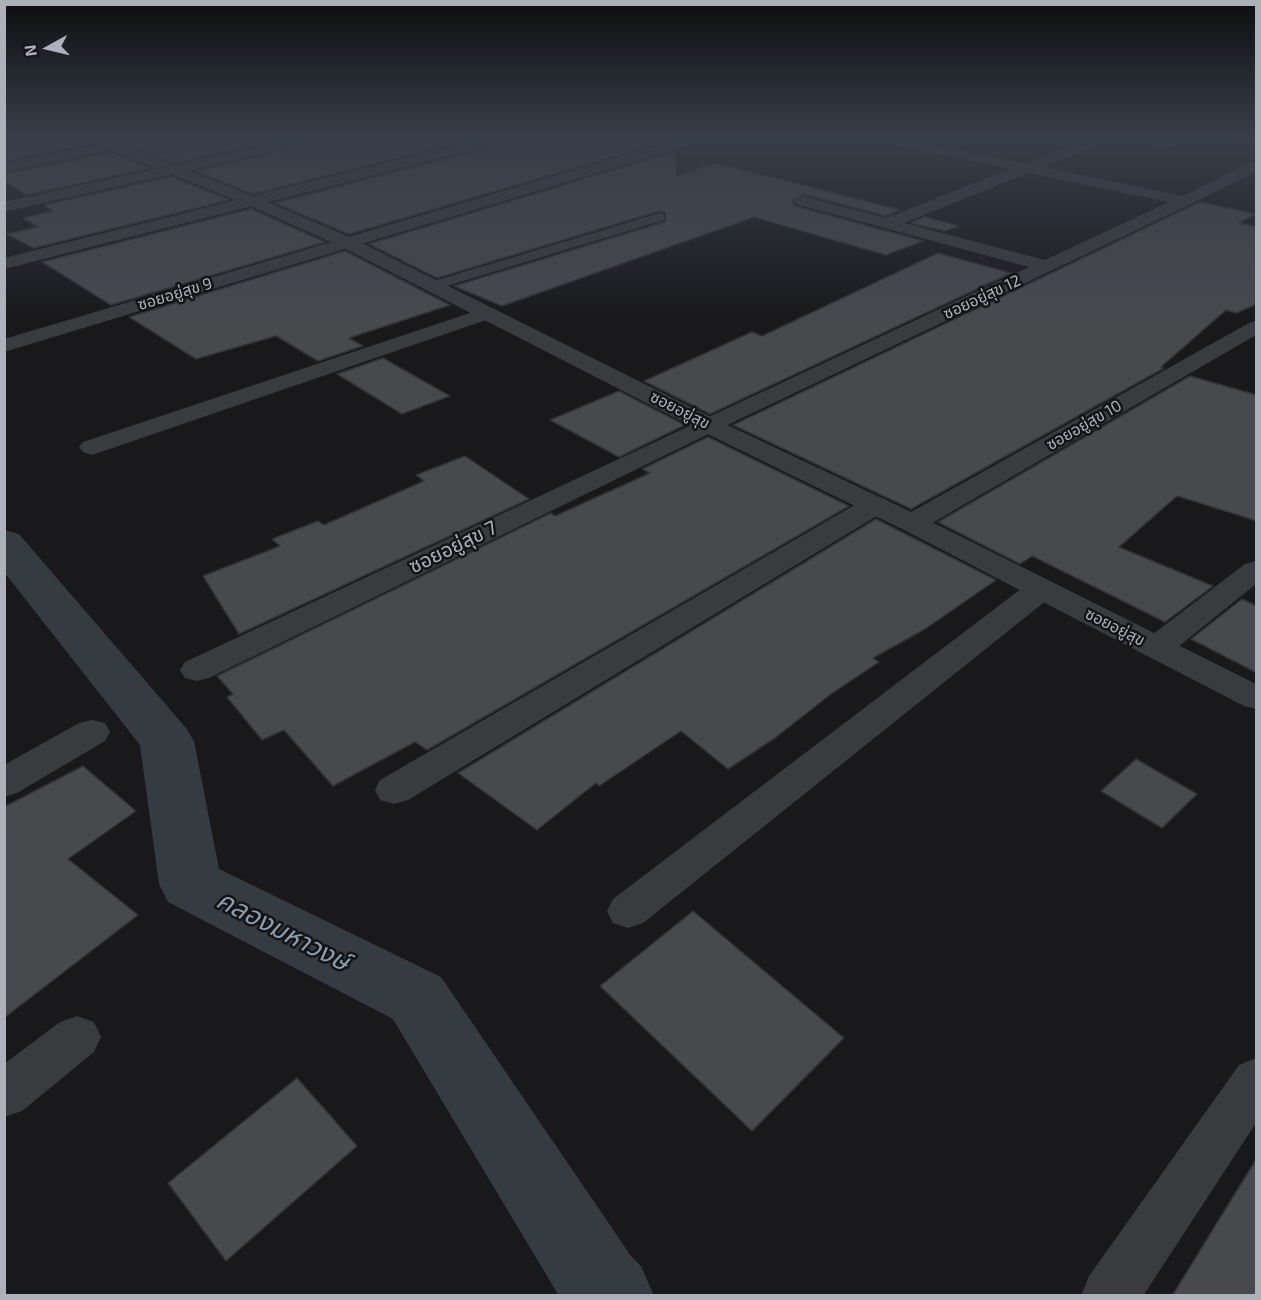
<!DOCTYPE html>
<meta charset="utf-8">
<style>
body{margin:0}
#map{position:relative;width:1261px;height:1300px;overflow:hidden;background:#19191b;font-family:"Exo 2",sans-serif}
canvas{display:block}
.frame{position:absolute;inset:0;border:6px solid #adb1b9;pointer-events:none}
.north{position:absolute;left:18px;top:18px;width:60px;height:60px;-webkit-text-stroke:4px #141416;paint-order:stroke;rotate:262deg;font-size:16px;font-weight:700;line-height:24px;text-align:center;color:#adb1b9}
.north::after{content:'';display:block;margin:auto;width:21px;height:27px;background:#adb1b9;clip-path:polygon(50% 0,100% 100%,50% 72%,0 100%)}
</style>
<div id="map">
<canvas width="1261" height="1300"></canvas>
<div class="frame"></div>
<div class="north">N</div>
</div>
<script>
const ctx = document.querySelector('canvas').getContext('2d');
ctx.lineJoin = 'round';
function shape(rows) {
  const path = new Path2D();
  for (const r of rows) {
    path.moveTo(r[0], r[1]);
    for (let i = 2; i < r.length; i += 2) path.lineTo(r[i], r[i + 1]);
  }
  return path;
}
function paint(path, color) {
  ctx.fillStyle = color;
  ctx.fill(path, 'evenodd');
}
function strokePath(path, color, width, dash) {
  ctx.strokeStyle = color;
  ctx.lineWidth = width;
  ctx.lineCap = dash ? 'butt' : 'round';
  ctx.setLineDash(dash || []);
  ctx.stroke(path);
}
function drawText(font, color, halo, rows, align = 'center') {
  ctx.font = font + ' "Exo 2","Noto Sans Thai",sans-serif';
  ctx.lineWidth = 5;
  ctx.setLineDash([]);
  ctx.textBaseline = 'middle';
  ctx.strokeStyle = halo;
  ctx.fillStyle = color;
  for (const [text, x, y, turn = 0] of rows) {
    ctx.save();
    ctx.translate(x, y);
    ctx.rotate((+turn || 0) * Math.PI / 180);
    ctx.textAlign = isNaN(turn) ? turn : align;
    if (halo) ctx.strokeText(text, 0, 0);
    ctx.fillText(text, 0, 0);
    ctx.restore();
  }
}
paint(shape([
 [4,530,19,534,186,728,194,741,219,869,441,977,631,1256,641,1266,654,1296,559,1296,393,1019,168,902,159,884,140,745,4,572,4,530]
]), '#343c42');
const building = shape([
 [22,139,86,139,89,144,4,161,4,142,22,139],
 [114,139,281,139,174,163,114,139],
 [321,139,472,139,253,194,196,171,312,145,321,139],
 [508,139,656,139,655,144,349,234,275,203,505,144,508,139],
 [674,152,677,176,715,163,900,210,886,216,803,194,792,201,795,206,923,241,886,255,754,217,502,306,454,286,665,222,666,213,659,211,437,278,369,244,674,152],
 [111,153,149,168,27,195,4,181,4,174,111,153],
 [171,177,229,200,33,248,7,234,38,227,23,218,53,211,44,205,171,177],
 [1200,202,1255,214,1239,223,1257,227,1257,304,1236,313,1226,310,1161,367,1164,368,911,509,733,425,1200,202],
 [251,209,325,242,111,305,42,262,251,209],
 [925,217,959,226,945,231,911,223,925,217],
 [345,251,450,305,349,338,363,346,318,361,276,336,196,359,129,317,345,251],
 [938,253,1011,273,710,414,644,381,752,332,762,336,938,253],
 [383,358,450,396,402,414,337,374,383,358],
 [1190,376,1257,395,1257,521,1177,496,1119,547,1213,586,1165,622,1032,556,1020,564,938,522,1190,376],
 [619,391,685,425,619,457,550,420,619,391],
 [708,437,849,506,427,750,415,742,333,786,284,730,262,740,227,697,233,694,217,676,551,513,555,516,650,473,642,469,708,437],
 [465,456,529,499,239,634,203,576,280,546,272,539,318,521,324,525,424,481,416,475,465,456],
 [876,519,996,580,925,629,873,658,879,662,831,694,775,738,728,769,681,731,599,786,596,783,537,830,458,773,876,519],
 [1242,599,1257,606,1257,673,1191,639,1242,599],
 [1136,759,1197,794,1162,828,1101,791,1136,759],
 [83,766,136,811,68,859,138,915,4,1018,4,807,83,766],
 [693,911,844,1038,752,1131,600,986,693,911],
 [297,1078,357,1146,226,1261,168,1183,297,1078],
 [1257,1158,1257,1296,1172,1296,1215,1226,1257,1158]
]);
paint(building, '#48494d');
strokePath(building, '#333336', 1.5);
paint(shape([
 [660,213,664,214,664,220,437,289,427,289,425,286,427,283,660,213]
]), '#3a3b3f');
paint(shape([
 [292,139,319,139,312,143,4,212,4,202,292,139],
 [482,139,506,139,504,142,4,269,4,258,482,139],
 [679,139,701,139,699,142,4,352,4,339,679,139],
 [878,139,906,139,1025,164,1088,140,1093,141,1095,144,1093,147,1043,167,1183,196,1249,163,1256,162,1256,171,1191,204,717,430,209,678,197,681,185,678,180,670,185,662,1029,267,796,204,794,201,802,196,886,218,1010,169,885,143,878,139],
 [1028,173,1169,202,1045,260,904,223,1028,173],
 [1165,139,1187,139,1185,142,1166,148,1156,148,1154,145,1156,142,1165,139],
 [112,142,117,143,119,146,117,149,4,172,4,163,112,142],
 [488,307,495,309,498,313,495,317,101,452,92,455,83,452,79,447,83,442,488,307],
 [1256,321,1256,335,922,529,912,531,902,529,898,523,902,517,1249,323,1256,321],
 [875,497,885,499,889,505,885,511,408,800,394,804,380,800,375,790,380,780,865,499,875,497],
 [1256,561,1256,584,1168,655,1156,658,1144,655,1140,648,1144,641,1245,564,1256,561],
 [1041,580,1052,582,1056,589,1052,596,643,923,628,928,613,923,607,911,613,899,1030,582,1041,580],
 [92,720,105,723,110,732,105,741,17,793,4,797,4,765,79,723,92,720],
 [77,1016,94,1022,101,1037,94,1052,22,1111,4,1117,4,1064,60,1022,77,1016],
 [1256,1058,1256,1123,1143,1296,1081,1296,1089,1276,1239,1065,1256,1058]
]), '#3a3b3f');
paint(shape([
 [88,139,108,139,258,198,352,238,717,420,922,517,1256,684,1256,709,1244,706,902,529,699,430,340,246,246,204,90,142,88,139]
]), '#3a3b3f');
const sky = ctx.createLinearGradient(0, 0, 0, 321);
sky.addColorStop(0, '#0e0e0f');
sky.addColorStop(0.43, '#383e4a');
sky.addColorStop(1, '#383e4a00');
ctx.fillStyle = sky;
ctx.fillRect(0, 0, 1261, 321);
drawText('16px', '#adb1b9', '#141416', [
 ["ซอยอยู่สุข 9",175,294,-17],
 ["ซอยอยู่สุข 12",982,297,-25],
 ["ซอยอยู่สุข",680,410,27],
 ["ซอยอยู่สุข 10",1084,425,-30],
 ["ซอยอยู่สุข",1115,627,27]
]);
drawText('20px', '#adb1b9', '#141416', [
 ["ซอยอยู่สุข 7",453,547,-26]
]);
drawText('italic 26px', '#889eaf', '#141416', [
 ["คลองมหาวงษ์",283,931,27]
]);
</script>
